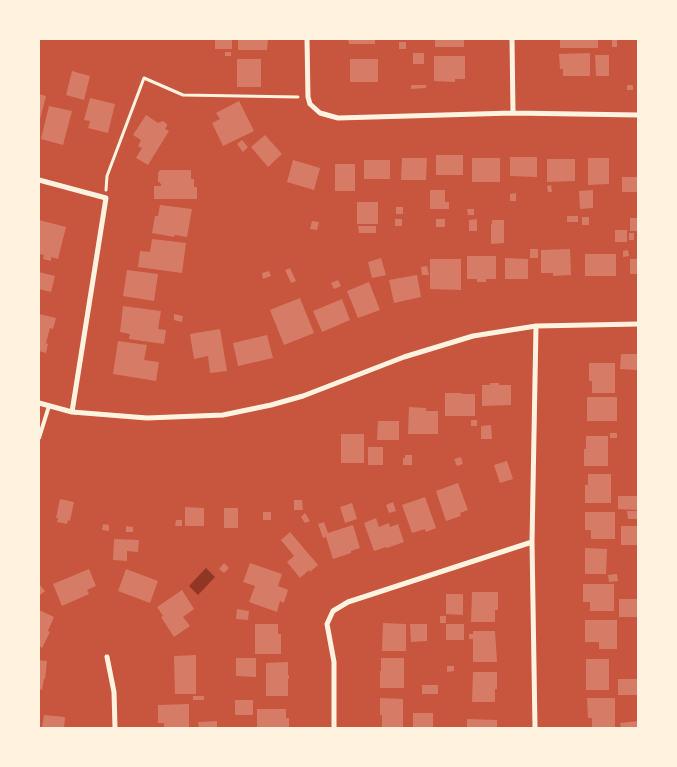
<!DOCTYPE html>
<style>
body{margin:0}
#map{position:relative;width:677px;height:767px;overflow:hidden;background:#c8553d;font-family:"Source Sans 3",sans-serif}
canvas{display:block}
.frame{position:absolute;inset:0;border:40px solid #fff3e0;pointer-events:none}
</style>
<div id="map">
<canvas width="677" height="767"></canvas>
<div class="frame"></div>
</div>
<script>
const ctx = document.querySelector('canvas').getContext('2d');
ctx.lineJoin = 'round';
function paint(path, color) {
  ctx.fillStyle = color;
  ctx.fill(path, 'evenodd');
}
function shape(rows) {
  const path = new Path2D();
  for (const r of rows) {
    path.moveTo(r[0], r[1]);
    for (let i = 2; i < r.length; i += 2) path.lineTo(r[i], r[i + 1]);
  }
  return path;
}
function strokePath(path, color, width, dash) {
  ctx.strokeStyle = color;
  ctx.lineWidth = width;
  ctx.lineCap = dash ? 'butt' : 'round';
  ctx.setLineDash(dash || []);
  ctx.stroke(path);
}
paint(shape([
 [206,568,215,577,198,595,189,586]
]), '#8f3625');
paint(shape([
 [215,39,232,39,232,49,215,49],
 [238,39,268,39,267,50,238,50],
 [348,39,375,39,375,44,349,44],
 [435,39,464,39,464,47,435,47],
 [560,39,598,39,598,48,560,48],
 [612,40,617,40,617,47,612,47],
 [399,42,406,42,406,49,399,49],
 [225,52,231,52,231,56,225,56],
 [413,53,424,53,424,64,413,64],
 [590,53,590,76,563,76,563,69,560,69,559,54],
 [595,55,609,55,609,76,596,76],
 [434,56,465,56,465,79,455,79,455,82,434,81],
 [237,59,261,59,261,87,237,87],
 [350,59,378,59,378,82,350,82],
 [72,71,90,76,84,100,66,95],
 [411,85,426,85,426,88,411,89],
 [627,85,633,85,633,90,627,90],
 [39,94,46,96,39,123],
 [90,98,115,104,108,133,88,128,90,121,84,120],
 [239,101,254,131,223,146,212,123,220,119,216,113],
 [49,106,72,111,63,145,41,139],
 [146,115,158,123,163,121,167,124,167,126,165,129,169,131,148,165,136,158,142,148,138,146,141,140,133,135],
 [265,135,282,154,268,167,251,147],
 [242,140,248,147,243,152,237,144],
 [436,155,463,155,463,175,436,175],
 [510,157,537,157,537,177,510,176],
 [402,158,427,158,426,180,401,180],
 [472,158,500,158,500,182,472,182],
 [588,158,609,158,609,184,588,185],
 [547,159,575,159,575,181,547,182],
 [293,160,320,168,314,190,287,182],
 [364,160,390,160,390,179,364,179],
 [335,164,355,164,355,191,335,191],
 [160,170,191,170,191,179,194,179,194,187,197,187,197,199,154,199,154,186,161,186,161,184,158,181,158,173],
 [622,177,638,177,638,192,622,192],
 [551,185,552,192,548,192,547,186],
 [430,190,445,190,445,202,449,202,449,209,430,209],
 [593,190,593,208,580,209,579,191],
 [516,193,516,201,510,201,510,194],
 [357,202,378,202,378,224,357,224],
 [160,205,192,209,187,237,175,235,174,237,152,233,155,216,158,216],
 [396,207,403,207,403,214,396,214],
 [467,209,474,209,474,215,468,215],
 [567,216,578,216,578,222,567,222],
 [582,217,589,217,589,225,582,225],
 [630,218,638,218,638,231,630,231],
 [395,219,402,219,402,226,395,226],
 [436,219,445,219,445,227,436,227],
 [477,219,477,231,469,231,469,220],
 [39,220,66,227,58,259,51,257,51,261,43,259,44,255,39,254],
 [492,220,504,220,504,243,491,244,491,224,492,224],
 [312,221,319,222,317,230,310,229],
 [358,226,376,226,376,233,359,233],
 [615,230,627,230,627,242,615,242],
 [629,233,634,233,634,240,629,240],
 [152,239,186,243,182,273,138,267,140,251,150,252],
 [530,249,538,249,538,258,530,258],
 [570,249,571,275,553,276,553,273,541,273,541,250],
 [628,250,629,256,623,257,623,251],
 [585,254,616,254,616,276,585,276],
 [467,256,496,256,496,279,486,279,486,282,477,282,477,279,467,279],
 [381,258,386,275,372,278,368,262],
 [505,258,528,259,528,279,505,279],
 [430,259,461,259,461,290,430,289],
 [630,259,638,259,638,274,630,274],
 [427,266,429,275,422,275,421,267],
 [290,268,296,281,291,283,285,270],
 [127,270,158,274,154,301,123,296],
 [269,271,271,276,263,279,262,273],
 [39,272,55,276,51,292,39,289],
 [417,275,421,297,394,303,389,280],
 [338,280,341,286,334,289,331,283],
 [369,282,380,310,358,318,347,291],
 [300,298,314,333,284,345,270,310],
 [342,299,350,320,322,332,313,311],
 [123,306,161,311,158,329,166,330,164,344,129,339,130,334,120,332],
 [39,314,56,318,53,329,50,328,46,343,48,344,46,353,39,351],
 [174,314,183,316,182,322,174,320],
 [220,329,227,371,210,373,208,356,194,359,190,334],
 [267,335,273,358,238,366,233,343],
 [118,341,147,345,144,360,159,362,156,381,113,374],
 [621,354,637,354,637,370,620,369],
 [589,363,615,363,615,393,592,393,592,381,589,381],
 [490,383,499,383,499,385,511,385,511,405,482,406,482,385,490,385],
 [445,393,462,393,462,394,475,394,475,416,445,416],
 [587,397,617,397,617,421,587,421],
 [409,407,426,408,426,411,438,411,438,434,408,434],
 [471,420,477,420,477,426,471,426],
 [378,421,399,421,399,440,377,440],
 [491,425,492,439,481,439,481,426],
 [610,433,617,433,617,438,610,438],
 [341,434,364,434,364,463,341,463],
 [586,436,608,436,608,466,584,466,584,449,586,449],
 [368,447,383,447,383,465,368,465],
 [405,455,412,455,412,465,403,465,403,458,405,458],
 [461,457,463,464,457,466,454,459],
 [507,461,513,479,500,483,494,465],
 [588,474,611,474,611,503,585,503,585,485,588,485],
 [458,483,468,510,460,513,461,516,446,521,436,491],
 [618,496,638,496,638,510,618,509],
 [425,497,436,528,426,532,425,529,412,533,402,505],
 [60,499,74,502,70,521,68,520,67,524,57,522,58,518,56,518],
 [294,500,302,500,303,510,294,510],
 [393,502,396,511,389,513,386,505],
 [352,503,357,519,345,523,340,507],
 [185,507,204,508,204,526,185,526],
 [224,508,238,508,238,528,224,528],
 [627,511,638,511,638,519,628,519],
 [263,512,271,512,271,520,263,520],
 [585,512,615,512,615,539,591,539,591,530,585,530],
 [305,513,310,521,305,523,301,517],
 [376,518,379,527,389,523,390,527,398,524,404,542,387,548,386,547,374,551,364,523],
 [176,520,182,520,182,526,175,526],
 [324,522,328,533,353,525,360,548,351,551,351,553,333,559,326,537,323,538,318,524],
 [103,524,109,525,109,531,102,530],
 [126,526,133,527,133,532,126,532],
 [621,526,637,526,637,545,621,545],
 [290,532,318,565,310,572,309,570,300,578,287,562,294,556,281,540],
 [114,539,139,540,138,552,127,551,127,561,113,560],
 [585,548,607,549,606,574,585,574],
 [224,563,229,568,224,573,219,569],
 [250,563,282,574,278,586,288,590,284,603,280,601,277,612,249,602,255,586,243,582],
 [89,569,96,586,87,590,89,594,62,606,53,584],
 [126,569,158,581,150,603,118,591],
 [617,574,618,581,609,582,608,575],
 [39,584,45,591,39,596],
 [583,584,614,584,614,611,590,611,590,602,583,602],
 [182,590,194,609,183,617,190,626,174,637,161,617,163,616,157,607],
 [472,592,498,592,498,610,495,610,495,622,471,622],
 [446,594,463,594,463,615,446,614],
 [619,599,638,599,637,617,619,617],
 [237,609,249,611,248,620,236,619],
 [39,610,54,617,48,631,50,632,42,648,39,646],
 [440,616,446,616,446,623,440,623],
 [585,620,617,620,617,649,599,649,599,642,585,642],
 [383,623,406,624,406,651,382,651],
 [255,624,278,624,278,634,281,634,281,654,255,654],
 [410,624,427,624,427,641,411,642],
 [446,624,464,624,464,640,446,640],
 [473,631,495,631,497,662,473,662,473,639,469,639,469,634,473,634],
 [196,655,196,694,175,694,174,656],
 [236,658,256,658,256,677,236,676],
 [381,658,404,658,404,688,380,688,380,671,381,671],
 [586,659,609,659,609,690,586,690],
 [39,660,47,661,45,679,44,679,42,690,39,689],
 [288,662,288,675,289,675,289,679,288,679,288,696,266,696,266,663],
 [447,666,454,666,454,671,447,672],
 [473,672,497,672,497,689,495,689,495,702,472,702],
 [618,679,637,679,637,695,618,695],
 [422,685,438,685,438,694,422,694],
 [193,696,204,696,204,700,193,700],
 [380,698,403,699,403,728,382,728,382,715,380,715],
 [587,698,615,698,615,728,592,728,592,718,588,718],
 [235,700,253,700,253,715,235,715],
 [189,704,189,728,164,728,164,723,158,723,158,705],
 [257,709,286,709,286,718,289,718,289,728,257,728],
 [413,713,433,713,433,728,413,728],
 [44,715,65,717,64,728,42,728],
 [467,719,497,720,497,728,467,728],
 [217,721,217,728,199,728,198,722],
 [638,721,638,728,621,728,620,723]
]), '#d67c66');
strokePath(shape([
 [106,190,107,176,144,78,183,95,298,97]
]), '#fff3e0', 3);
strokePath(shape([
 [39,438,49,406]
]), '#fff3e0', 4);
strokePath(shape([
 [307,39,308,97,310,104,320,113,338,118,513,113,638,115],
 [512,39,513,113],
 [39,180,106,198,72,412],
 [39,403,72,412,147,418,223,415,271,405,303,396,404,357,473,336,536,326,638,324],
 [107,657,114,692,115,728],
 [334,728,334,662,327,624,333,611,348,602,532,542],
 [535,728,532,542,536,326]
]), '#fff3e0', 5);
</script>
